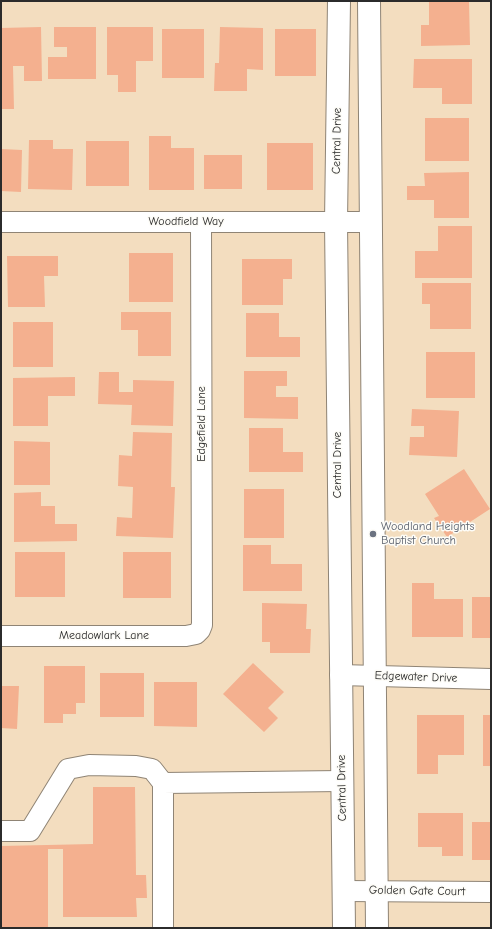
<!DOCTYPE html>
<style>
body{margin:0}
#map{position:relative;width:492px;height:929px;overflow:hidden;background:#f3ddbf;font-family:"Comic Neue",sans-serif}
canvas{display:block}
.frame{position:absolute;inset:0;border:2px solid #2b2b2b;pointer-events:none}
</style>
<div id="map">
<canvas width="492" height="929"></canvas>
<div class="frame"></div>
</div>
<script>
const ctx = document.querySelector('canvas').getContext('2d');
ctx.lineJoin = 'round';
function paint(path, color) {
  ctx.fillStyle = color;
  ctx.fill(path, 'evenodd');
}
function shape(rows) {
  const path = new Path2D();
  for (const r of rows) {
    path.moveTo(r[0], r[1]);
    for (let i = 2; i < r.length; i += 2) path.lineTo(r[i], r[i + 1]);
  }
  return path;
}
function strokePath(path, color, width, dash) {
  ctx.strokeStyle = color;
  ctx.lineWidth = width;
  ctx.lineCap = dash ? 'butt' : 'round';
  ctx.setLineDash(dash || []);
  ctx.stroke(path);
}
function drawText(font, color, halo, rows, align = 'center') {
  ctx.font = font + ' "Comic Neue",sans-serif';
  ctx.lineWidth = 3;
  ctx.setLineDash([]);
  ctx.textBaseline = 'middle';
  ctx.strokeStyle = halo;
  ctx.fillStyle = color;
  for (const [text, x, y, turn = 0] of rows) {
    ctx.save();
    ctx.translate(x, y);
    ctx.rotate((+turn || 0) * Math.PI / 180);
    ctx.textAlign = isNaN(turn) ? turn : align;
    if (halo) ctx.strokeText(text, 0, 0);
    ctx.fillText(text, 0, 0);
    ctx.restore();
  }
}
paint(shape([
 [429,1,469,1,470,45,421,46,421,25,429,25],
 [41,27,42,81,24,81,24,66,13,66,14,109,1,109,1,28],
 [54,27,96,27,96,79,48,79,48,57,67,57,67,47,54,47],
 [107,27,153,27,153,61,136,61,136,92,118,92,118,75,107,75],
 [220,27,263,28,263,70,247,69,247,91,214,91,215,63,219,63],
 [162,29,204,29,204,78,162,78],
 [275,29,316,29,316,76,275,76],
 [414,59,472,59,472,104,442,104,442,88,413,88],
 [425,118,469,118,469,161,425,161],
 [149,136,171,136,171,148,194,148,194,190,149,190],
 [29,140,53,140,53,149,73,149,72,190,28,189],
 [86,141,129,141,129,186,86,186],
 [267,143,313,143,313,190,267,190],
 [1,149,22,150,21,192,1,191],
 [204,155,242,155,242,189,204,189],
 [469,172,469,218,434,218,434,200,407,200,407,186,425,186,424,173],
 [438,226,472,226,472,278,415,278,415,251,438,251],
 [129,253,173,253,173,302,129,302],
 [7,256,58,256,58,276,44,276,45,307,8,307],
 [242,259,292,259,292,279,283,279,283,305,242,305],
 [422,283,471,283,471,329,430,329,430,304,422,304],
 [121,312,171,312,171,356,138,356,138,330,121,330],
 [246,313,279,313,279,337,300,337,300,357,246,357],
 [13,322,53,322,53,367,13,367],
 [426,352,475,352,475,398,426,398],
 [244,371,287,371,287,386,276,386,276,397,298,397,298,419,244,418],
 [99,372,119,372,119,392,133,392,133,380,174,381,173,426,131,425,132,405,98,404],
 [75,377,75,396,48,396,48,426,13,426,13,378],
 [412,409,459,411,457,457,409,455,410,437,424,437,424,426,411,426],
 [249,428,283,428,283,452,303,452,303,472,249,472],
 [133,432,172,433,171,487,175,487,173,538,116,536,117,517,132,518,133,487,118,486,119,455,132,456],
 [14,441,50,442,50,485,14,485],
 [464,469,490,509,447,537,434,518,439,516,425,494],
 [244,489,284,489,284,538,244,538],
 [41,492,41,506,55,506,55,524,77,524,77,541,14,542,14,493],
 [243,545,271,545,271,564,302,564,302,591,243,591],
 [15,552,65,552,65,597,15,597],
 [123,552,171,552,171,598,123,598],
 [412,583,434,583,434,599,463,599,463,637,412,637],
 [472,597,491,597,491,638,472,638],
 [262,603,307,604,306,629,311,629,310,653,270,653,270,642,262,642],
 [253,663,284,692,268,708,278,718,264,732,223,694],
 [44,666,85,666,85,703,76,703,76,714,63,714,63,723,44,723],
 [100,673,144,673,144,717,100,717],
 [154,682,197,682,197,727,154,726],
 [1,686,19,686,17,729,1,728],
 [417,715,464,715,464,755,438,755,438,774,417,774],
 [483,715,491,715,491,766,483,766],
 [93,787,135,787,136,875,146,875,147,898,136,898,137,917,63,917,63,849,48,849,48,928,1,928,1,846,93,844],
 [418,813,463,813,463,856,442,856,442,847,418,847],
 [472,822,491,822,491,860,472,860]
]), '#f4b08f');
const minor = shape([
 [1,222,371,222],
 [1,636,186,636,196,634,200,630,202,625,201,223],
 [340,675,491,679],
 [1,831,30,831,68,769,89,765,136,766,152,769,163,783],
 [344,891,491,892],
 [163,928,163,783,342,781]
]);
const major = shape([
 [339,1,336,222,344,928],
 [369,1,377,928]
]);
strokePath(minor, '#8f8475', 22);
strokePath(major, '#8f8475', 24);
strokePath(minor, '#fff', 20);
strokePath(major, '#fff', 22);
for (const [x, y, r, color] of [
 [373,534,4,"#6b7280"]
]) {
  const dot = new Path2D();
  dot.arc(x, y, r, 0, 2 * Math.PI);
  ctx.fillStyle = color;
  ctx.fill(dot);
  strokePath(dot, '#fdfcf7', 1.5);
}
drawText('12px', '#2b2b2b', '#fdfcf7', [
 ["Central Drive",337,141,-89],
 ["Woodfield Way",186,222],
 ["Edgefield Lane",202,424,-90],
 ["Central Drive",338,465,-90],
 ["Meadowlark Lane",104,636],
 ["Edgewater Drive",416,677,2],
 ["Central Drive",342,788,-91],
 ["Golden Gate Court",417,891,1]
]);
drawText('12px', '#5b616d', '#fdfcf7', [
 ["Woodland Heights",381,527],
 ["Baptist Church",381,541]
], 'left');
</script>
